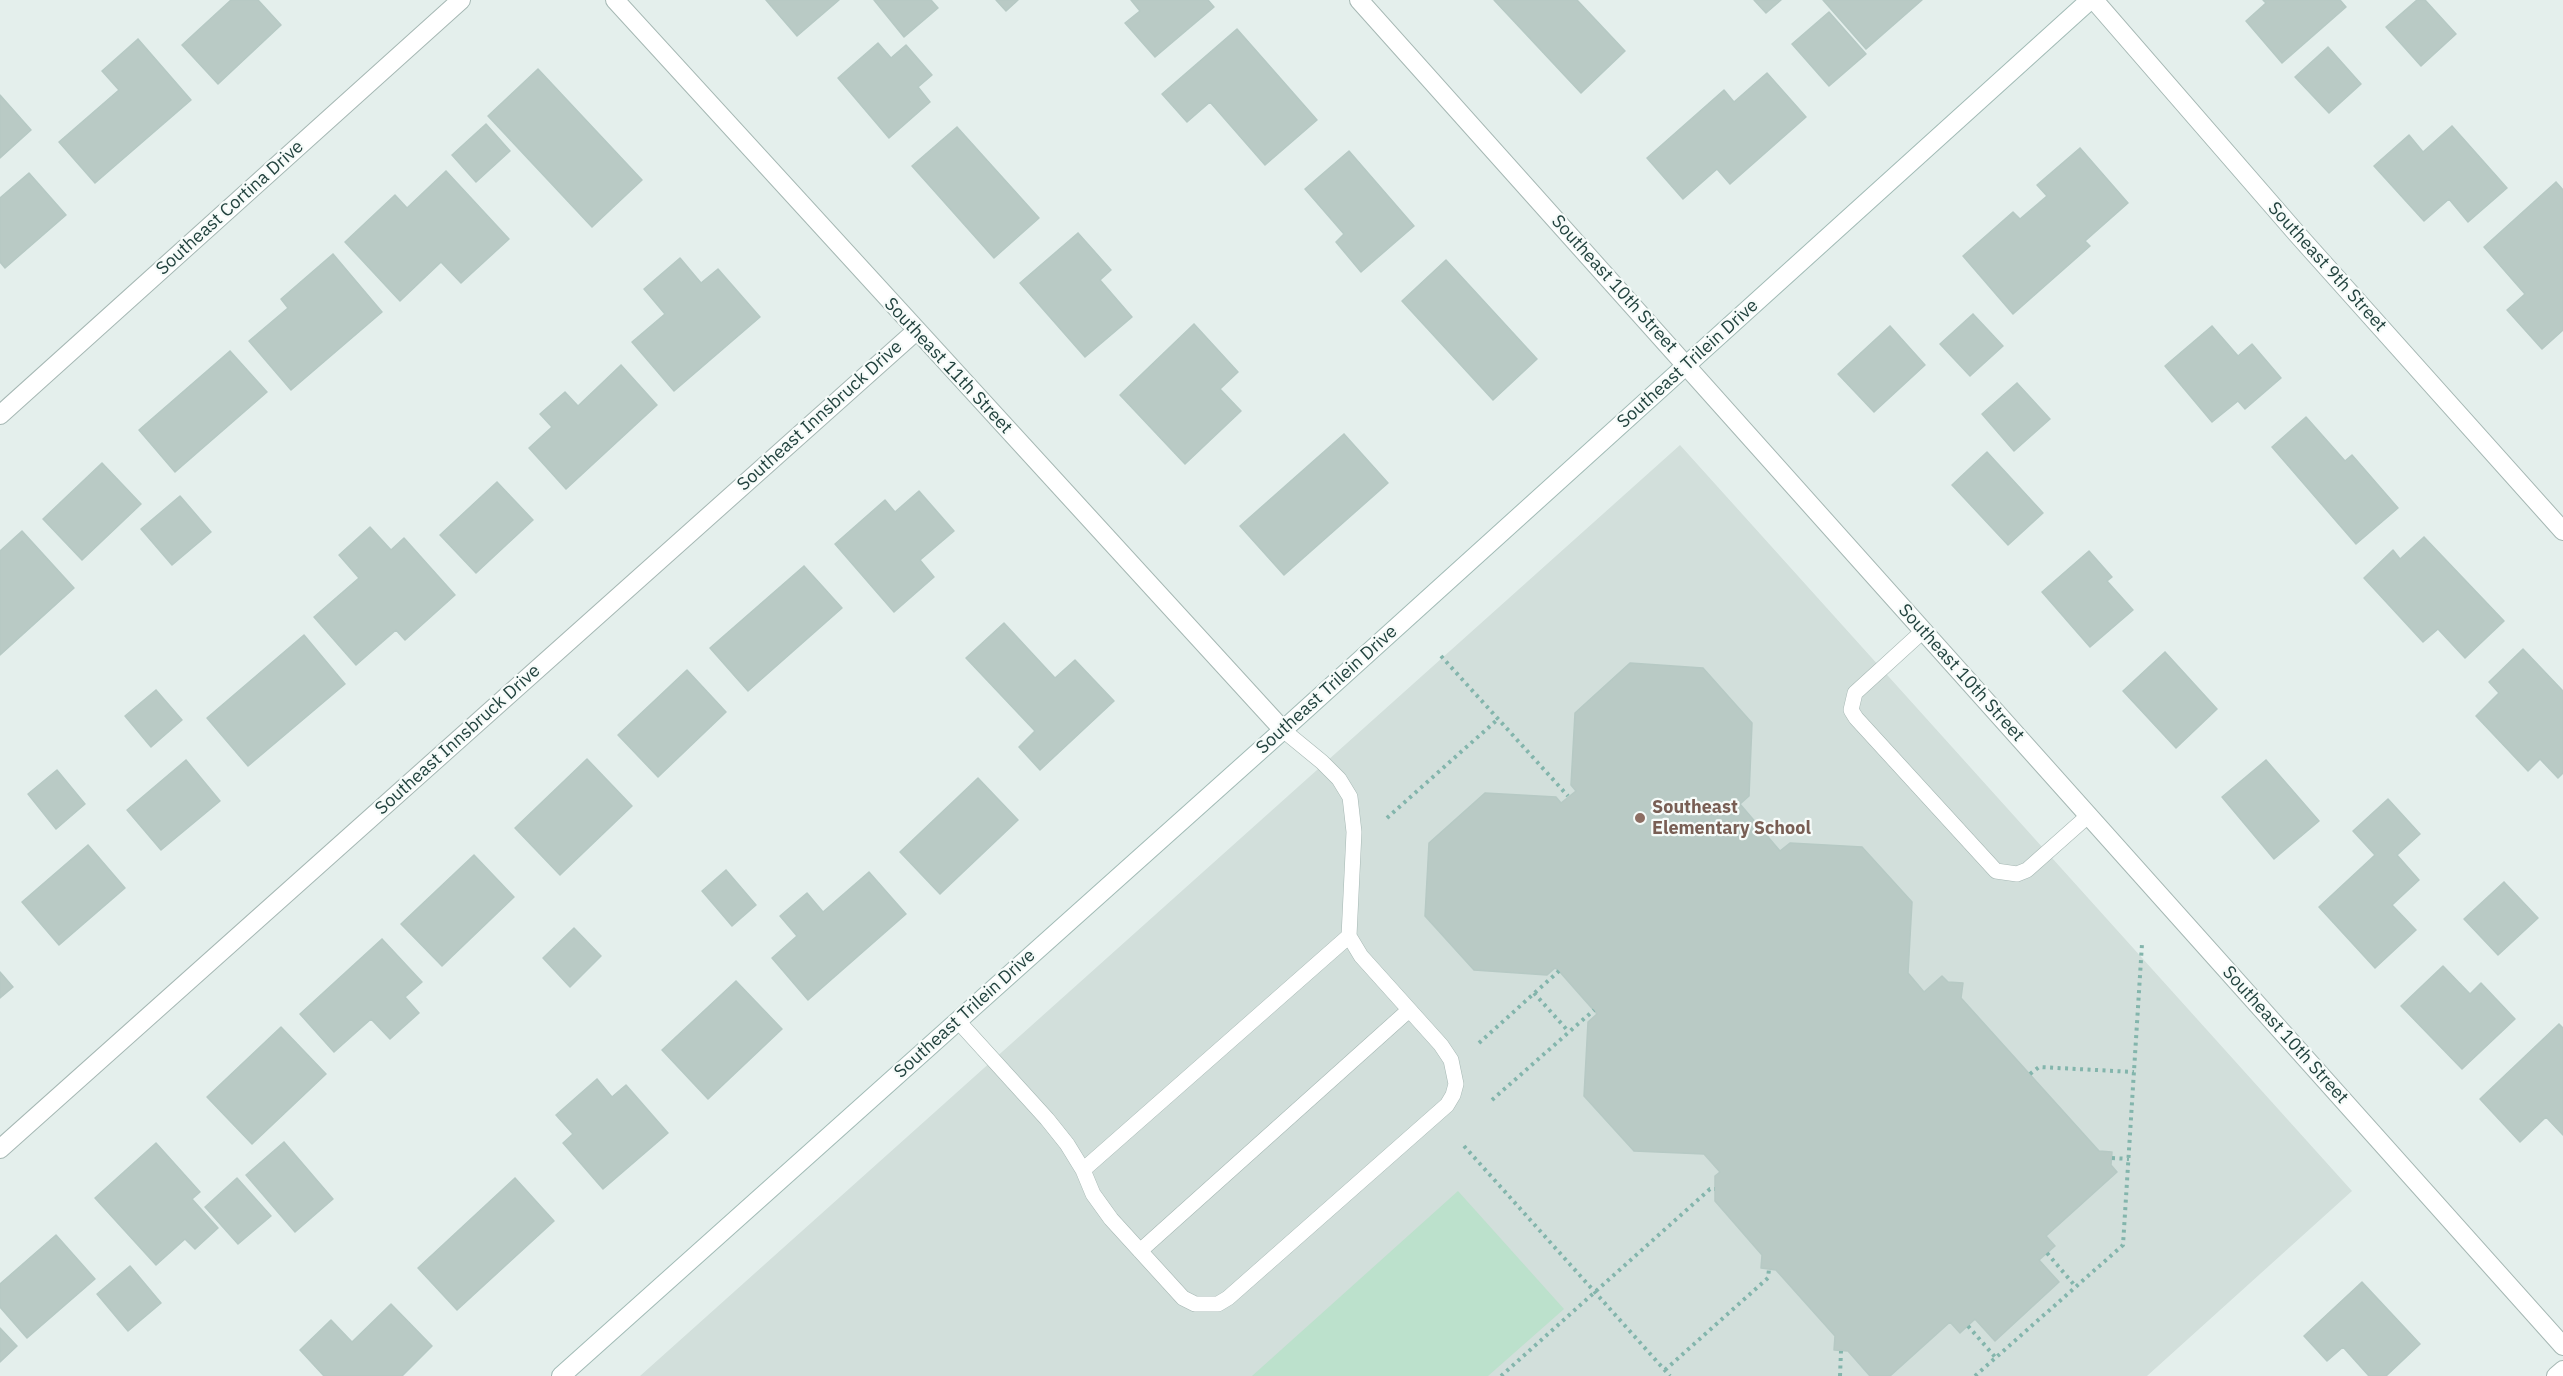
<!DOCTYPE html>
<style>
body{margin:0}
canvas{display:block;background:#e4efec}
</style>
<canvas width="2563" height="1376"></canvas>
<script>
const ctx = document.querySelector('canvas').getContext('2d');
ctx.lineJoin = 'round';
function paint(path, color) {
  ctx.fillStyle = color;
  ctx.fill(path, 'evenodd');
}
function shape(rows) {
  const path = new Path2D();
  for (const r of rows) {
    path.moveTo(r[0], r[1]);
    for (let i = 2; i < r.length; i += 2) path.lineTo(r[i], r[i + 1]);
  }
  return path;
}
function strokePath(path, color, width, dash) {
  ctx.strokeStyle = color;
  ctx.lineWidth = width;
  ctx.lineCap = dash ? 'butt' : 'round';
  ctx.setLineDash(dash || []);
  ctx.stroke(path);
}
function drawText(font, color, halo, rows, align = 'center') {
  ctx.font = font + ' "IBM Plex Sans",sans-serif';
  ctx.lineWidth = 4.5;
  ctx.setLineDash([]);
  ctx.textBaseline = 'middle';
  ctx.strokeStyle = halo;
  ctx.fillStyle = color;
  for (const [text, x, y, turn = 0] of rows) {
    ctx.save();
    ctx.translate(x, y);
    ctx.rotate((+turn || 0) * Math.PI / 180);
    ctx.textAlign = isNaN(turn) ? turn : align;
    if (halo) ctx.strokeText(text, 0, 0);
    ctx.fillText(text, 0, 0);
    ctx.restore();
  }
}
paint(shape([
 [1680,445,2352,1191,2147,1376,640,1376]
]), '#d2dfdb');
paint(shape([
 [1458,1191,1564,1309,1488,1376,1252,1376]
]), '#bce1cc');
const building = shape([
 [231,0,258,0,281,25,218,84,182,45,231,0],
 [766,0,839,0,797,36,766,0],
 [874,0,931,0,938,8,904,37,874,0],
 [996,0,1018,0,1006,11,996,0],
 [1131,0,1208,0,1214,7,1155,57,1125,23,1140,11,1131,0],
 [1494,0,1577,0,1625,51,1581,93,1494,0],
 [1754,0,1781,0,1766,13,1754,0],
 [1823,0,1922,0,1866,49,1823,0],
 [2263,0,2340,0,2346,7,2282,63,2246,21,2266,3,2263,0],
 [2417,0,2425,0,2456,34,2421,66,2386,27,2417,0],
 [1829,12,1866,54,1829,86,1792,44,1829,12],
 [1237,29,1317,120,1265,165,1210,102,1187,122,1162,94,1237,29],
 [138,39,191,100,95,183,59,142,119,90,102,71,138,39],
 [878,43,891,58,906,45,932,75,918,87,930,102,889,138,838,78,878,43],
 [2328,47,2361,84,2329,113,2295,77,2328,47],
 [538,69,642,180,592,227,488,116,538,69],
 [1767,73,1806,117,1730,184,1717,169,1683,199,1647,158,1724,90,1734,102,1767,73],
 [0,95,31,130,0,158,0,95],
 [486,124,510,151,476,182,452,155,486,124],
 [2452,126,2507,188,2468,222,2449,199,2424,221,2374,166,2409,135,2423,152,2452,126],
 [957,127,1039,218,994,258,912,166,957,127],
 [2080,148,2128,203,2085,241,2090,246,2013,314,1963,256,2013,212,2020,219,2047,196,2037,185,2080,148],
 [1349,151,1414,226,1361,272,1336,242,1344,234,1305,189,1349,151],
 [446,171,509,239,461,283,441,262,400,301,345,242,395,195,407,208,446,171],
 [29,173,66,215,5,268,0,262,0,198,29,173],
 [2556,182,2563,190,2563,330,2542,349,2507,310,2525,294,2484,247,2556,182],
 [1078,233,1111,270,1100,280,1132,317,1085,357,1020,283,1078,233],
 [333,254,382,312,291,390,249,341,288,308,281,299,333,254],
 [680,258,701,283,718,269,760,317,674,391,632,342,665,314,644,289,680,258],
 [1446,260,1537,359,1493,400,1402,301,1446,260],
 [1973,314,2003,346,1970,376,1940,344,1973,314],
 [1194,324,1238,372,1220,389,1241,411,1185,464,1120,395,1194,324],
 [1890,326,1925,365,1874,412,1838,374,1890,326],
 [2212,326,2238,356,2252,344,2281,378,2245,409,2238,401,2212,422,2165,366,2212,326],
 [230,351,267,392,175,472,139,430,230,351],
 [621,365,657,405,566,489,529,448,552,427,540,414,565,392,578,406,621,365],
 [2017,383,2050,419,2014,451,1982,414,2017,383],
 [2306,417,2345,461,2352,455,2398,508,2356,544,2272,447,2306,417],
 [1344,434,1388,483,1284,575,1240,526,1344,434],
 [1987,452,2043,513,2008,545,1952,485,1987,452],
 [102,463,141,504,82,560,43,519,102,463],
 [497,482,533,520,476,573,440,535,497,482],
 [919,491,954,531,920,560,934,577,894,612,835,544,885,500,895,512,919,491],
 [180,496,211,532,172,565,141,529,180,496],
 [370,527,391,550,404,538,455,595,405,640,396,630,356,665,314,617,359,578,339,555,370,527],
 [22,531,74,588,0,655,0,551,22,531],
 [2424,537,2504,621,2465,658,2438,629,2423,642,2364,578,2393,550,2400,559,2424,537],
 [2089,551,2112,577,2107,581,2133,610,2090,647,2042,592,2089,551],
 [804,566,842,608,748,691,710,648,804,566],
 [1004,623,1055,678,1075,660,1114,701,1040,770,1019,747,1035,731,966,658,1004,623],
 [304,635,345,684,248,766,207,718,304,635],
 [2523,649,2563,691,2563,773,2558,778,2540,759,2528,771,2476,716,2499,693,2489,682,2523,649],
 [2165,652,2217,709,2176,748,2123,691,2165,652],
 [1630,663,1703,668,1752,723,1749,796,1740,804,1780,851,1790,843,1862,847,1912,902,1908,973,1924,992,1942,976,1948,982,1963,983,1961,998,2099,1151,2112,1152,2111,1165,2117,1172,2046,1236,2055,1246,2039,1260,2059,1282,1995,1341,1975,1319,1960,1333,1950,1322,1890,1376,1870,1376,1848,1351,1834,1350,1835,1336,1776,1270,1761,1268,1762,1255,1715,1201,1715,1176,1720,1172,1704,1154,1634,1151,1584,1096,1588,1022,1597,1014,1559,971,1555,968,1547,975,1474,970,1425,916,1429,843,1485,793,1556,797,1561,803,1576,791,1571,785,1575,713,1630,663],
 [687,670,726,712,658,777,618,735,687,670],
 [156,690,182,720,151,747,125,716,156,690],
 [587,759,632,806,560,875,515,828,587,759],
 [186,760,220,801,161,850,127,810,186,760],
 [2266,760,2319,821,2274,859,2222,797,2266,760],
 [57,770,85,804,56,829,28,794,57,770],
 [978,778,1018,820,940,894,900,852,978,778],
 [2388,799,2420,834,2397,855,2419,880,2392,905,2416,930,2375,968,2319,907,2375,855,2353,831,2388,799],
 [88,845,125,888,59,945,22,902,88,845],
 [474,855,514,897,442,966,401,924,474,855],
 [726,870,756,905,732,926,702,891,726,870],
 [869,872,906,914,808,1000,772,958,797,936,780,916,807,893,823,912,869,872],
 [2504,882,2538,918,2498,955,2464,919,2504,882],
 [574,928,601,956,570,987,543,958,574,928],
 [382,939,422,982,405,997,419,1013,390,1039,371,1019,334,1052,300,1014,382,939],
 [2443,966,2470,994,2481,983,2515,1019,2462,1069,2401,1006,2443,966],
 [0,972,13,987,0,998,0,972],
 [736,981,782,1029,708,1099,662,1050,736,981],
 [2559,1024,2563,1028,2563,1135,2546,1117,2520,1142,2480,1099,2559,1024],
 [281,1027,326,1074,252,1144,207,1097,281,1027],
 [597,1079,612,1097,626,1085,668,1133,603,1189,563,1143,573,1134,556,1115,597,1079],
 [284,1142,333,1199,295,1232,246,1175,284,1142],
 [156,1143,200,1192,192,1199,218,1228,195,1249,185,1239,156,1265,95,1198,156,1143],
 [237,1178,271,1216,238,1244,205,1207,237,1178],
 [515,1178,554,1221,457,1310,418,1268,515,1178],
 [56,1235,95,1279,27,1338,0,1307,0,1284,56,1235],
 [130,1266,161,1303,128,1331,97,1294,130,1266],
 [2362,1282,2420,1344,2386,1376,2369,1376,2343,1347,2327,1361,2304,1336,2362,1282],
 [391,1304,432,1346,402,1376,324,1376,300,1350,331,1320,352,1342,391,1304],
 [0,1328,17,1346,0,1362,0,1328]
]);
paint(building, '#b9cac5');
strokePath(building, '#b6c9c4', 1.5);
const lane = shape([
 [1923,631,1855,693,1851,710,1856,718,1996,871,2017,874,2027,870,2089,815],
 [958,1021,1047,1119,1067,1144,1083,1170,1093,1194,1111,1219,1183,1298,1195,1304,1218,1304,1228,1298,1447,1105,1453,1095,1456,1084,1451,1060,1441,1045,1361,956,1349,936,1354,832,1350,797,1339,779,1322,762,1283,730],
 [1083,1170,1349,936],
 [1140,1251,1409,1010]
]);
const street = shape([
 [615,0,1283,730],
 [1359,0,2563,1346],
 [2094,0,2298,235,2563,531],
 [0,415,461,0],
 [0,1149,916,331],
 [2556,1376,2563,1370]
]);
const secondary = shape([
 [561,1376,1283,730,2090,0]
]);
strokePath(lane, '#a6b8b4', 16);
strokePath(street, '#a6b8b4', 20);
strokePath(secondary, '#a2bbb6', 20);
strokePath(shape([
 [1441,656,1568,796],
 [1387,818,1498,719],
 [1534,993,1569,1032],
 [1479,1043,1559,971],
 [2030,1074,2039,1067,2134,1072],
 [1492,1100,1594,1010],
 [1464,1146,1670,1376],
 [2112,1158,2129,1159],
 [2047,1253,2076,1287],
 [1968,1326,1996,1358],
 [1665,1370,1768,1278,1769,1269],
 [1501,1376,1710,1189,1715,1189],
 [1840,1376,1841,1351],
 [1975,1376,2123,1245,2142,944]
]), '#83b5ac', 4, [3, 4.5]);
strokePath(lane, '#fff', 15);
strokePath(street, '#fff', 18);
strokePath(secondary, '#fff', 18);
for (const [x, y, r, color] of [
 [1640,818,6,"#8d6e63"]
]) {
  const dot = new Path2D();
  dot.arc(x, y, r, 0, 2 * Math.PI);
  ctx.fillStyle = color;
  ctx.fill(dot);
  strokePath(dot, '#f6fbf9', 2);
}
drawText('18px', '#22423e', '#f6fbf9', [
 ["Southeast Cortina Drive",230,208,-42],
 ["Southeast 9th Street",2327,267,48],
 ["Southeast 10th Street",1614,284,48],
 ["Southeast Trilein Drive",1688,364,-42],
 ["Southeast 11th Street",948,366,47],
 ["Southeast Innsbruck Drive",820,416,-42],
 ["Southeast 10th Street",1961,673,48],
 ["Southeast Trilein Drive",1327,690,-42],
 ["Southeast Innsbruck Drive",458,740,-42],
 ["Southeast Trilein Drive",965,1014,-42],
 ["Southeast 10th Street",2285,1035,48]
]);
drawText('bold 18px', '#785e54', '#f6fbf9', [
 ["Southeast",1652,808],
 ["Elementary School",1652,829]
], 'left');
</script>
